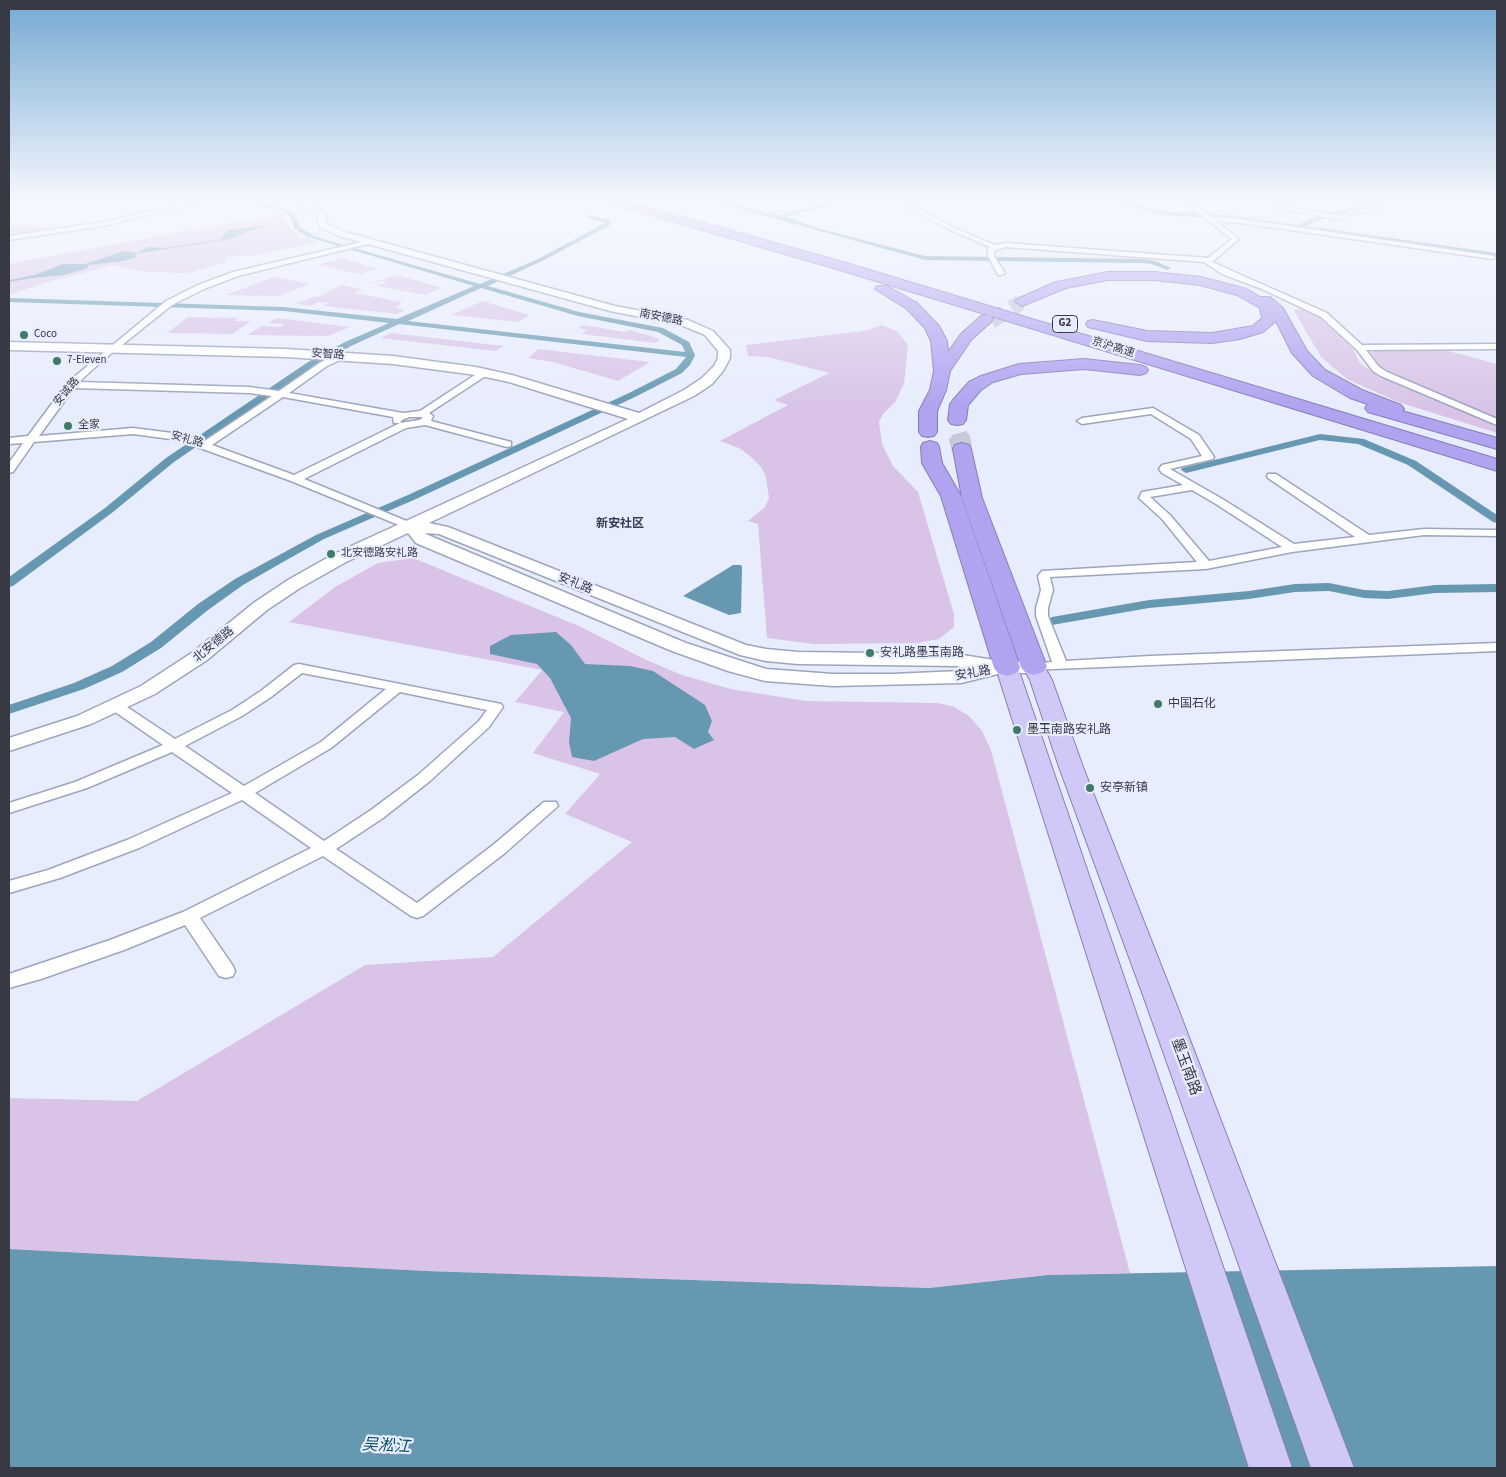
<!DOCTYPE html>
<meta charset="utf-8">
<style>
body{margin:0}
#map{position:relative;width:1506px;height:1477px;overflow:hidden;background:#e8edfd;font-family:"Source Sans 3",sans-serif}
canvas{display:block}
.frame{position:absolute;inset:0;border:10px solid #373a44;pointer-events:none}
</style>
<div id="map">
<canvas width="1506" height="1477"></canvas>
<div class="frame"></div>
</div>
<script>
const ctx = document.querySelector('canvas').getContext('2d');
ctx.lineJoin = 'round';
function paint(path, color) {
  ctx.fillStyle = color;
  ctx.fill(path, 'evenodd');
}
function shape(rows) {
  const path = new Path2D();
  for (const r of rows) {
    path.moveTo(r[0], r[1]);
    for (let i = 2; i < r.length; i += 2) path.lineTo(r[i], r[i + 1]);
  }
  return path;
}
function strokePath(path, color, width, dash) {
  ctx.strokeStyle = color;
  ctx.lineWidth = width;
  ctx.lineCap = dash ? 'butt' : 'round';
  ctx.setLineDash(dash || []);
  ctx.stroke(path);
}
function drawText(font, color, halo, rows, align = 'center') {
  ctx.font = font + ' "Source Sans 3","Noto Sans SC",sans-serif';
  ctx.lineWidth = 4.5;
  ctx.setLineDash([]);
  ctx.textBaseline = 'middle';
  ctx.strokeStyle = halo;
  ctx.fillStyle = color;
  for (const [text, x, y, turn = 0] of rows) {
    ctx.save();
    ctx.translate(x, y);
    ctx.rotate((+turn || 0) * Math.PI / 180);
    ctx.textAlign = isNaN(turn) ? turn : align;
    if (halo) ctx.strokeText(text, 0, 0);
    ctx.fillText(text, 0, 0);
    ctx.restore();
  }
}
paint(shape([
 [283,215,290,228,298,235,318,242,256,255,229,257,225,260,225,263,188,273,145,272,113,265,41,284,9,295,9,264,163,235],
 [9,226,31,226,56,228,9,235],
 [342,258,377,269,360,274,317,265],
 [398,275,442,288,425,295,376,286,388,282,383,281,366,284],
 [274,277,310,284,279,296,225,295],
 [342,285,362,289,354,293,402,302,396,308,405,310,397,314,324,306,328,303,319,302,311,306,296,304,313,297,318,297],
 [482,301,530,315,518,322,451,315],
 [1293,309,1308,310,1320,318,1354,350,1359,362,1365,367,1392,381,1497,425,1497,433,1398,402,1347,379,1321,357],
 [188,317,238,318,235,321,251,321,232,334,167,333],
 [277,318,350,327,328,336,248,335,262,326,281,327,284,324,268,323],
 [583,325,625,332,629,330,651,336,660,340,656,343,582,334,587,330,578,328],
 [882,325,898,332,908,345,904,384,895,402,883,414,879,422,882,444,893,466,918,492,954,614,954,627,939,639,918,643,814,644,767,638,758,524,748,521,765,507,769,498,766,477,762,468,750,456,739,448,720,441,788,405,774,400,829,373,768,357,748,356,746,345,864,331],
 [391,333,504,346,496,351,380,338],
 [538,349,650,362,618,381,553,362,528,358],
 [1382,349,1441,349,1497,364,1497,418,1385,371,1378,366,1370,353],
 [413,558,579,626,644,659,682,675,731,689,806,701,938,703,954,707,969,716,982,731,991,750,1130,1273,1048,1275,929,1288,426,1271,9,1249,9,1098,137,1101,365,965,493,957,632,842,565,814,600,774,533,753,564,712,515,702,542,670,289,622,335,587,378,563]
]), '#d9c4e7');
paint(shape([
 [261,226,267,227,252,230,231,239,141,253,134,255,137,257,124,261,88,265,88,268,64,275,33,278,9,282,9,280,35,275,63,264,85,264,124,251,137,253,148,247,167,248,216,240,222,239,224,233,230,230],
 [733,565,741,565,742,567,741,613,729,615,683,596],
 [556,632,571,645,585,664,630,666,653,671,705,705,712,721,708,732,714,740,694,749,675,737,643,739,594,761,572,757,569,742,571,718,550,678,537,664,490,654,490,646,511,635],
 [9,1249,426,1271,929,1288,1048,1275,1497,1266,1497,1468,9,1468]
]), '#6798b1');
paint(shape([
 [242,201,252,201,286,209,295,215,300,227,312,235,326,240,480,284,538,259,605,223,587,217,587,215,607,219,612,222,610,225,542,261,488,286,579,312,663,328,689,342,695,355,690,365,682,373,635,397,416,499,324,539,283,562,243,585,208,610,161,648,122,672,84,689,9,714,9,705,74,683,112,666,151,642,198,604,235,579,316,535,408,495,629,393,676,369,686,357,399,324,351,346,314,366,174,462,113,512,13,586,9,587,9,577,105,508,166,458,308,362,345,342,389,323,284,311,9,302,9,298,284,307,397,319,474,286,308,237,295,229,290,217,282,211,242,201],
 [481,288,578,316,658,332,682,345,685,352,408,321,481,288],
 [711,201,721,201,779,215,834,201,844,201,786,217,821,229,925,256,1141,259,1155,261,1171,268,1167,270,1152,264,1141,263,925,260,711,201],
 [1108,201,1118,201,1164,211,1227,215,1297,225,1329,212,1356,207,1365,201,1372,201,1360,209,1333,215,1305,226,1497,253,1497,257,1227,219,1164,215,1108,201],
 [1320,434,1364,439,1416,461,1497,515,1497,523,1493,522,1408,465,1358,444,1320,440,1186,473,1181,470,1182,468,1320,434],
 [1329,583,1364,590,1388,591,1435,585,1497,584,1497,592,1435,593,1388,599,1364,598,1329,591,1295,592,1249,599,1149,608,1052,625,1045,621,1052,617,1149,600,1249,591,1295,584,1329,583]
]), '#6798b1');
strokePath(shape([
 [1018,304,1022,302]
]), '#c5c9d8', 12, [12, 6]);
strokePath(shape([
 [991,321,1020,303],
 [959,433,960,437]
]), '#c5c9d8', 16, [16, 8]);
strokePath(shape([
 [959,436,962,449]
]), '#c5c9d8', 21, [21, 11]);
const street = shape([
 [198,201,208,201,103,226,9,240,9,236,103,222,198,201],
 [897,201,904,201,952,227,995,245,1006,243,1208,258,1232,239,1182,201,1189,201,1211,217,1241,219,1494,256,1494,258,1492,259,1241,223,1216,221,1239,239,1212,262,1327,313,1362,345,1497,344,1497,349,1366,350,1379,367,1387,372,1497,419,1497,425,1381,376,1373,371,1357,350,1321,317,1262,289,1222,274,1204,262,1006,247,994,251,994,256,1005,273,1001,275,998,275,988,256,988,250,990,247,948,229,897,201],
 [1281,201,1288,201,1283,206,1338,216,1369,208,1377,201,1384,201,1373,210,1349,215,1339,220,1278,208,1277,205,1281,201],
 [370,240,372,241,372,243,238,276,204,289,172,305,102,361,79,382,249,387,279,391,321,362,341,353,345,356,344,358,327,366,289,393,403,413,420,411,481,371,487,371,487,375,429,413,433,416,431,421,511,442,511,446,507,447,425,425,406,428,304,479,414,524,416,526,414,528,406,528,291,481,178,440,133,434,34,442,13,472,9,473,9,463,23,443,9,444,9,438,28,436,62,390,73,378,166,301,198,285,233,272,370,240],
 [74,388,249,393,272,396,203,442,180,434,133,428,39,436,74,388],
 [283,397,393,417,394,423,400,423,294,475,212,445,283,397],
 [409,417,421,417,423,418,419,420,400,423,402,420,409,417],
 [1153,408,1199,435,1214,457,1213,459,1170,469,1224,500,1294,544,1355,537,1268,478,1267,476,1268,474,1276,474,1369,535,1424,529,1497,530,1497,536,1424,535,1292,552,1206,569,1050,577,1053,590,1048,608,1048,616,1066,661,1150,656,1497,643,1497,651,1029,670,1027,667,1029,664,1052,662,1036,616,1036,608,1041,590,1038,576,1042,571,1197,562,1162,519,1139,498,1142,492,1183,485,1162,473,1159,469,1162,465,1202,456,1191,439,1151,414,1082,424,1077,421,1082,418,1153,408],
 [1192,490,1216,504,1282,547,1209,561,1170,515,1150,497,1192,490],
 [299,664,496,703,501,704,503,707,489,727,430,781,383,818,336,849,417,903,493,845,544,802,556,802,558,806,505,853,423,916,417,918,411,916,323,856,200,918,233,966,235,971,233,976,226,978,219,976,185,925,124,950,41,979,9,988,9,974,110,940,183,912,311,848,242,800,139,848,60,878,9,893,9,881,48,870,127,840,232,793,172,752,87,788,9,813,9,803,75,782,163,745,111,709,109,706,111,703,121,703,175,739,232,710,261,691,294,665,299,664],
 [302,673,386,689,321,742,244,786,185,746,242,716,271,697,302,673],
 [400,692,487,710,479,721,418,775,371,810,324,841,255,793,331,748,400,692]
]);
const secondary = shape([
 [285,201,298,201,316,206,324,213,327,224,345,232,615,306,688,320,713,331,730,350,730,358,723,371,712,384,694,396,429,523,448,527,746,645,766,649,798,652,956,654,1007,662,1034,661,1041,663,1044,667,1041,671,1034,673,1002,673,961,683,833,686,765,681,728,671,672,651,416,543,408,533,346,562,300,588,267,610,207,660,155,694,91,724,9,751,9,738,77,716,141,686,193,652,255,602,288,580,334,554,628,419,509,382,476,375,393,364,286,357,9,350,9,342,286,349,393,356,476,367,512,375,639,413,684,390,702,378,714,366,718,358,718,351,705,335,681,325,610,311,339,236,320,227,316,214,310,210,285,201],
 [425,533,439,534,740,655,766,661,798,664,956,666,973,669,961,671,892,674,833,674,766,669,686,643,428,535,425,533]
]);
const primary = shape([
 [1034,660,1042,662,1052,680,1083,767,1174,998,1354,1468,1311,1468,1144,998,1059,767,1030,680,1023,667,1026,662,1034,660],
 [1007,661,1015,663,1018,668,1292,1468,1249,1468,996,668,999,663,1007,661]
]);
const highway = shape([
 [608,201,625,201,843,262,1497,459,1497,471,991,316,993,319,991,322,971,340,950,371,946,390,937,411,937,432,934,436,928,437,922,436,919,432,919,411,930,390,934,371,931,341,925,328,907,309,875,289,877,286,887,286,917,303,939,326,947,341,948,352,961,334,981,316,988,315,833,268,609,203,608,201],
 [1108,272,1154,272,1201,277,1247,289,1260,297,1270,297,1283,308,1307,351,1325,370,1362,390,1401,405,1404,409,1402,411,1497,438,1497,449,1368,412,1365,408,1368,404,1350,398,1313,376,1292,353,1276,321,1263,332,1240,339,1212,343,1147,341,1088,327,1086,324,1088,321,1093,320,1147,331,1212,333,1253,326,1262,318,1260,308,1237,295,1200,285,1154,280,1108,280,1066,288,1022,306,1015,302,1017,299,1056,282,1108,272],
 [1084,359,1140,365,1146,367,1148,370,1146,373,1140,375,1084,369,1021,374,993,382,981,390,968,405,966,420,963,424,957,425,951,424,948,420,950,404,953,400,969,382,981,376,1019,364,1084,359],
 [930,441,937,443,939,447,942,463,961,496,1016,655,1020,668,1016,673,1007,676,998,673,994,668,941,496,922,463,921,447,923,443,930,441],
 [962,443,969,445,971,449,982,498,1047,667,1043,672,1034,675,1025,672,1021,667,962,498,953,449,955,445,962,443]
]);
strokePath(street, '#9da5bd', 3);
strokePath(secondary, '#9da5bd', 3);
strokePath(primary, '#867eb4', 2);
strokePath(highway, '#867eb4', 2);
paint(street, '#fff');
paint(secondary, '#fff');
paint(primary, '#d0c8f6');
paint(highway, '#b0a3f0');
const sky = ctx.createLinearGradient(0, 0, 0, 408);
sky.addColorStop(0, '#74a9d2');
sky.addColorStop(0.49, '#f5f7fe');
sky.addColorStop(1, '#f5f7fe00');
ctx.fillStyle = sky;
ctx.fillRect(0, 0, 1506, 408);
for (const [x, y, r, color] of [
 [24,335,5,"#3e7c68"],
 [57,361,5,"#3e7c68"],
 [68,426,5,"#3e7c68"],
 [331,554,5,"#3e7c68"],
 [870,653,5,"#3e7c68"],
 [1158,704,5,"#3e7c68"],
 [1017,730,5,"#3e7c68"],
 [1090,788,5,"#3e7c68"]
]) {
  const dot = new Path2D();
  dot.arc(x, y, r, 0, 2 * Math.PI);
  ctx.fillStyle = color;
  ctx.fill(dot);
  strokePath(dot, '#e8edfd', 2);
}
drawText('11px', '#373a44', '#e8edfd', [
 ["南安德路",661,318,11],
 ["京沪高速",1113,348,17],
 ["安智路",328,355,4],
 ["安诚路",67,392,-50],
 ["安礼路",187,440,15]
]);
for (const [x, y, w] of [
 [1065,324,25]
]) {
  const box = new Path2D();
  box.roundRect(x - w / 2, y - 8.5, w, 17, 4);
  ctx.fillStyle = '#e8edfd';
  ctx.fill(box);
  strokePath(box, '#373a44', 1);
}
drawText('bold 11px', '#373a44', null, [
 ["G2",1065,324]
]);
drawText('11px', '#373a44', '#e8edfd', [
 ["Coco",34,335],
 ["7-Eleven",67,361],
 ["全家",78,426],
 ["北安德路安礼路",341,554]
], 'left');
drawText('bold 12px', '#363d51', '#e8edfd', [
 ["新安社区",620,524]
]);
drawText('12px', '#373a44', '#e8edfd', [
 ["安礼路",575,584,22],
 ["北安德路",214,645,-39],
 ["安礼路",973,674,-10]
]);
drawText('12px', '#373a44', '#e8edfd', [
 ["安礼路墨玉南路",880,653],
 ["中国石化",1168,704],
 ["墨玉南路安礼路",1027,730],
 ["安亭新镇",1100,788]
], 'left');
drawText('15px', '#373a44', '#e8edfd', [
 ["墨玉南路",1185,1067,70]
]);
drawText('italic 16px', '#064c67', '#e8edfd', [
 ["吴淞江",386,1447,3]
]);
</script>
